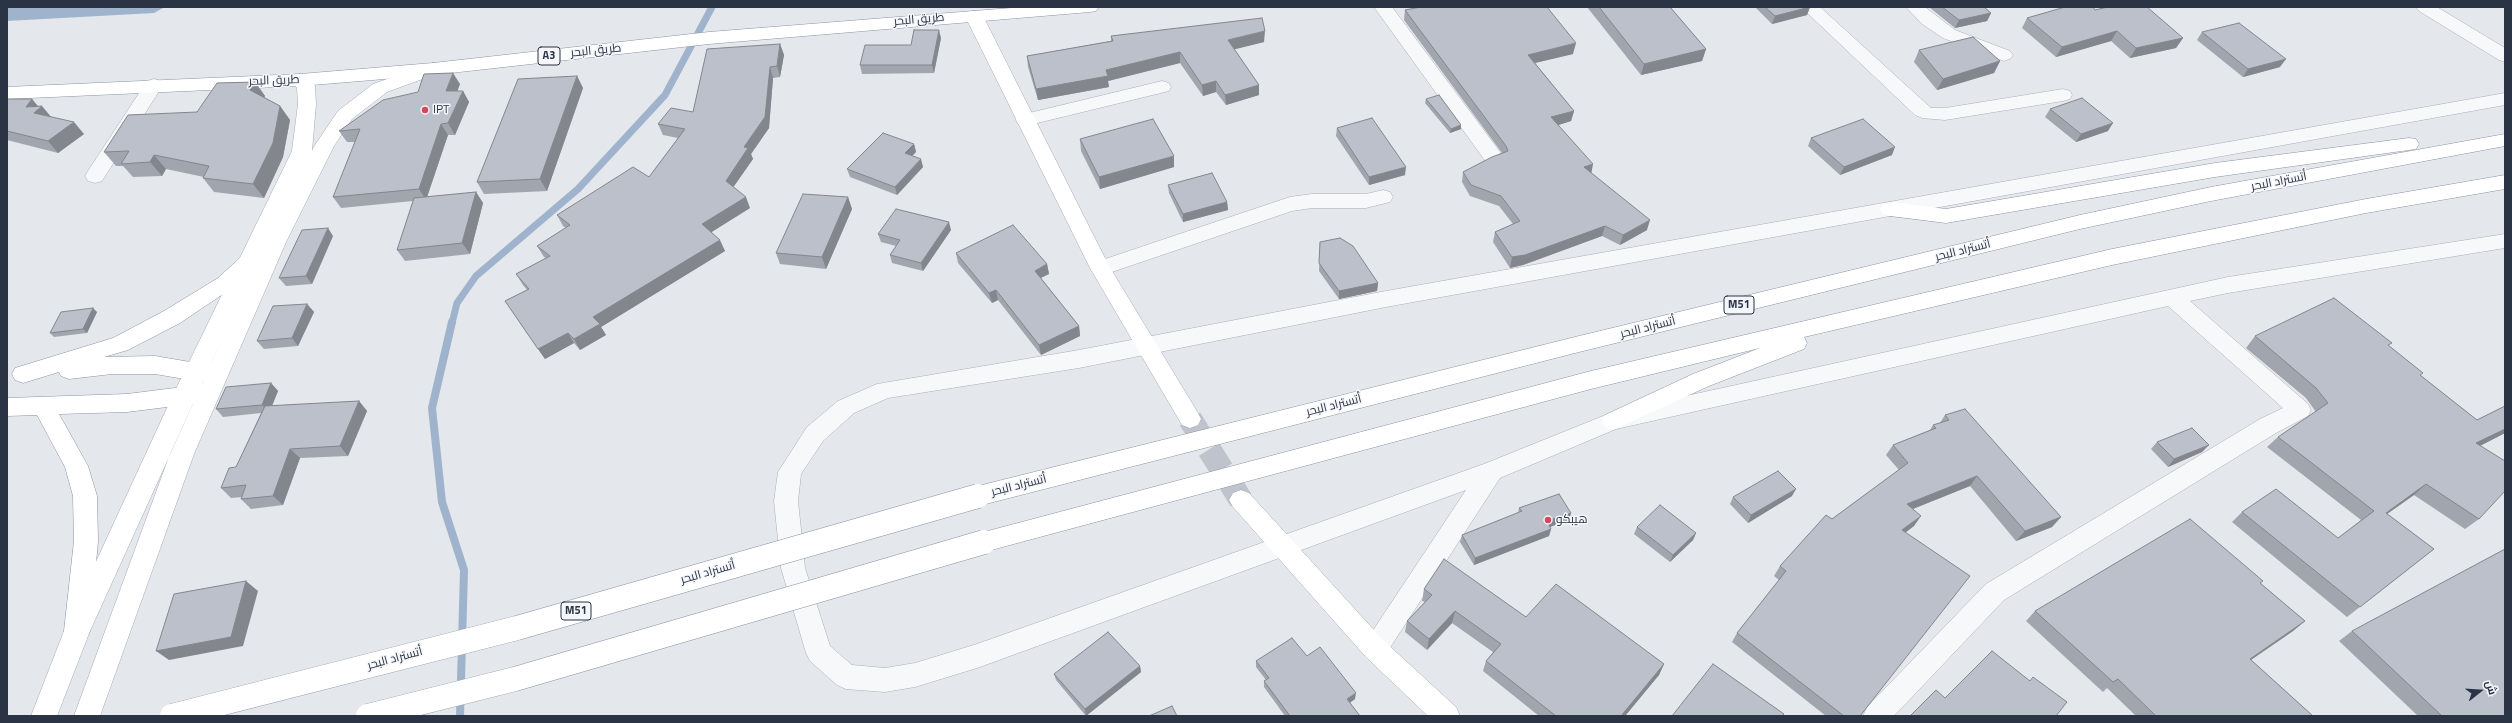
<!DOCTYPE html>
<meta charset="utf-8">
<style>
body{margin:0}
#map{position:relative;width:2512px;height:723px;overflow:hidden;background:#e4e7ec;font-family:"Titillium Web",Cairo,sans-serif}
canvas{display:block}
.frame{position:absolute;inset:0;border:8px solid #2b3445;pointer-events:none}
.north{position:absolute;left:2460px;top:671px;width:40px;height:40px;-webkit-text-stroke:3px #f4f6f9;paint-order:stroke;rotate:73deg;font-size:11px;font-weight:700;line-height:16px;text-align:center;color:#2b3445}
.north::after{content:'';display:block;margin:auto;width:14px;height:18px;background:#2b3445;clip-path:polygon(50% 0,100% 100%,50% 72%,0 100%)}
</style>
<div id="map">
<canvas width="2512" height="723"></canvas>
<div class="frame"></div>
<div class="north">ش</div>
</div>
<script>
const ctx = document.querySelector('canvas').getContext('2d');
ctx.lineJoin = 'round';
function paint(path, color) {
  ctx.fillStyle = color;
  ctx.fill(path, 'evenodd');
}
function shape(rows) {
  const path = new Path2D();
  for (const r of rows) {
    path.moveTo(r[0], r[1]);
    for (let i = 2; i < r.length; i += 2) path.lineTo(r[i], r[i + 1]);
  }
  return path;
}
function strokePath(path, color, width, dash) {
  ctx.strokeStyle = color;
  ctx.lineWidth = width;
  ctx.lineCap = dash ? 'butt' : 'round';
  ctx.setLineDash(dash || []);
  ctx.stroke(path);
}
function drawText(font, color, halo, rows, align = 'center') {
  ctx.font = font + ' "Titillium Web",Cairo,sans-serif';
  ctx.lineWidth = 3;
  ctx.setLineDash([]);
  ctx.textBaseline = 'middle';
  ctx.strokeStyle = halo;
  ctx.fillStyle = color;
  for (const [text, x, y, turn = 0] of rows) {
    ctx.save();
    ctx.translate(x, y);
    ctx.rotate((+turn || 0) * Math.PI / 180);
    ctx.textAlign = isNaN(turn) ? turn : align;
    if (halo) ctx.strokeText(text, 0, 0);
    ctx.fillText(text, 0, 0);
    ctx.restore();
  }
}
paint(shape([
 [7,7,165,7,154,13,7,21]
]), '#9fb4cc');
strokePath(shape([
 [452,323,457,303,476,276,578,189,665,95,712,7]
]), '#9fb4cc', 7);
strokePath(shape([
 [452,322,432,408,442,502,464,570,460,716]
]), '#9fb4cc', 8);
strokePath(shape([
 [1190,419,1241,500]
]), '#bfc3cb', 24, [24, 12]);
const minor = shape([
 [1374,7,1392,7,1500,152,1503,157,1500,162,1493,164,1486,162,1374,7],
 [1801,7,1820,7,1931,108,1945,108,2063,89,2070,91,2072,95,2070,99,2063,101,1945,120,1922,118,1915,115,1801,7],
 [1906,7,1925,7,1955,30,2010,51,2013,55,2010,59,2004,61,1943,38,1922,24,1906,7],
 [2416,7,2437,7,2505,48,2505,62,2499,60,2419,11,2416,7],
 [154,79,161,81,163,85,102,181,95,183,88,181,85,176,88,171,147,81,154,79],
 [1162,81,1169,83,1171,87,1169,91,1025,126,1018,124,1016,120,1018,116,1025,114,1162,81],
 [2505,93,2505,105,1386,307,1079,368,888,398,854,413,823,441,801,474,798,501,805,568,830,646,852,665,885,668,915,663,977,644,1484,464,1613,412,2228,277,2505,234,2505,248,2228,293,2190,301,2308,404,2311,410,2308,416,2276,433,2004,600,1894,716,1863,716,1867,707,1986,584,2260,419,2283,408,2168,306,1616,429,1500,478,1384,657,1375,661,1366,657,1362,649,1366,641,1466,490,977,668,915,687,885,692,846,689,837,685,810,661,806,653,781,568,774,501,778,472,807,427,838,401,877,384,1079,350,1386,291,2505,93],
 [1383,190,1390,192,1393,197,1390,202,1366,208,1312,208,1292,211,1100,276,1093,273,1090,268,1093,263,1290,197,1312,194,1366,194,1383,190]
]);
const major = shape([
 [974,11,980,12,983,16,1109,266,1198,413,1201,419,1198,425,1190,428,1182,425,1090,268,965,16,968,12,974,11],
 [433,63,439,65,442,69,439,73,387,92,352,119,334,146,287,240,194,454,100,716,74,716,170,454,227,329,90,631,57,716,31,716,64,631,173,395,292,151,298,104,297,88,291,80,294,76,300,74,306,76,315,86,316,104,312,151,302,171,315,145,338,111,373,84,433,63],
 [1241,490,1249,493,1384,641,1456,707,1460,716,1428,716,1366,657,1233,507,1229,500,1233,493,1241,490]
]);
const highway = shape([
 [1024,7,1099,7,1096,11,1090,12,709,44,433,75,300,86,7,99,7,87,300,74,433,63,709,32,1024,7],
 [2505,134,2505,146,2211,201,2080,229,1575,353,978,506,970,503,966,496,970,489,978,486,1575,337,2080,215,2211,187,2505,134],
 [2409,138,2416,139,2419,144,2416,149,2215,177,1946,223,1890,216,1883,214,1880,209,1883,204,1890,202,1946,209,2215,163,2409,138],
 [2505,175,2505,189,2366,213,2112,265,1804,337,1807,343,1804,349,1709,386,1613,430,1605,427,1602,421,1605,415,1693,374,1760,348,1591,389,984,552,975,549,972,542,975,535,984,532,1591,371,2112,249,2366,199,2505,175],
 [248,254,255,257,258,262,232,288,180,323,128,350,104,357,155,356,196,363,219,361,227,364,230,370,227,376,196,381,155,374,112,374,69,379,61,376,59,372,23,383,15,380,12,374,15,368,113,338,164,311,218,278,241,257,248,254],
 [207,384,215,387,218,393,215,399,207,402,127,412,59,414,88,466,97,496,98,541,90,631,86,639,77,642,68,639,64,631,74,541,73,496,65,467,37,415,7,416,7,398,127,394,207,384]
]);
strokePath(minor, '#a9aeb7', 1);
strokePath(major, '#a3abb8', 1);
strokePath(highway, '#8b94a3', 1);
paint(minor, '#f7f8fa');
paint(major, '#fff');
paint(highway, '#fff');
const highwayBridge = shape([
 [172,716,517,628,978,496],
 [368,716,515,679,984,542]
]);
strokePath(highwayBridge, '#8b94a3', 25, []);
strokePath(highwayBridge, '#fff', 24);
paint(shape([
 [1587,7,1670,7,1706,49,1702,61,1641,75],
 [1755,7,1810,7,1807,15,1772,24],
 [1929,7,1984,7,1991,13,1987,21,1955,28],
 [1405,10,1573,54,1535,63,1574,111,1571,121,1558,125,1591,173,1647,230,1620,245,1602,236,1523,265,1510,268,1493,242,1495,232,1513,224,1499,206,1470,196,1462,182,1463,172,1502,153,1404,20],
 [2095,10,2183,38,2176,48,2130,58,2111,41,2056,57,2022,28,2027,18],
 [2202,32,2280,67,2243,77,2197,40],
 [1111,36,1264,42,1234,49,1259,85,1259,95,1226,105,1216,92,1203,96,1180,63,1108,81,1109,87,1038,100,1028,67,1027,56,1111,41],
 [941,38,934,73,862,74,860,65],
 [780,44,784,55,780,77,773,78,769,128,751,154,753,159,733,187,750,208,711,232,725,251,601,327,606,335,580,350,574,343,545,359,505,301,527,290,523,285,516,274,546,258,544,257,537,246,566,228,563,226,557,215,649,177,678,138,663,135,658,124,693,112],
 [1919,50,2000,61,1994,73,1937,90,1914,62],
 [577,76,583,88,547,191,484,194,477,182],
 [255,82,265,96,264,97,280,106,290,120,283,157,264,198,214,192,203,178,204,177,166,169,162,176,133,177,123,166,116,166,104,152,197,112],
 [460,84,457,91,463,91,469,102,455,135,448,135,427,197,476,192,483,203,470,254,405,261,397,250,413,201,341,208,333,197,355,142,347,142,339,131],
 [7,99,32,99,38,106,51,117,84,134,58,153,7,140],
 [1426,99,1461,129,1450,133,1425,103],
 [2050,109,2108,131,2076,142,2045,117],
 [1337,128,1405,175,1369,185,1336,136],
 [1811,138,1892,155,1840,175,1808,146],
 [1080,139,1174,167,1100,189,1081,151],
 [914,144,916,152,912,156,923,167,897,195,850,177,847,169],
 [1168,185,1227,202,1228,210,1183,222,1169,193],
 [848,197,852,209,826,269,780,264,776,253],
 [951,230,923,271,892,263,890,255,896,246,881,242,878,234],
 [333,236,312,284,286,286,279,278],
 [1320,242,1378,283,1377,291,1339,299,1319,271],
 [956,253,1047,264,1049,274,1041,278,1079,326,1080,336,1041,355,998,300,992,303,958,263],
 [307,304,314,312,298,346,264,349,257,341],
 [97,312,87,333,54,337,50,333],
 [2255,336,2389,346,2421,376,2477,420,2505,406,2505,433,2480,446,2479,519,2465,529,2414,495,2387,514,2434,549,2347,617,2232,522,2242,512,2338,538,2361,520,2267,447,2278,437,2316,412,2306,398,2246,348],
 [271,383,278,391,272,406,359,401,367,411,348,456,300,458,283,505,251,509,241,499,242,497,231,498,221,488,236,467,261,413,223,417,216,409],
 [1945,415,2061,517,2052,527,2016,541,1970,486,1913,509,1914,526,1905,533,1860,716,1826,716,1732,642,1737,633,1779,580,1774,576,1780,566,1832,519,1899,470,1886,455,1893,445,1930,430,1933,425,1940,423],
 [2157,442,2202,452,2168,467,2151,449],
 [1792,496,1748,523,1730,504,1733,497],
 [1519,508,1571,513,1569,520,1550,527,1551,529,1549,536,1474,565,1460,542,1462,535,1518,513],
 [1637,527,1696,533,1693,540,1670,562,1634,534],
 [2260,583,2305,621,2293,631,2251,660,2313,716,2136,716,2107,688,2103,692,2026,621,2035,611],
 [1424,589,1526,617,1664,664,1659,675,1625,716,1539,716,1483,671,1486,661,1493,652,1452,623,1427,650,1405,632,1407,621,1425,602,1422,601],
 [2352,631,2505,716,2418,716,2339,641],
 [1307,656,1355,699,1350,703,1360,716,1285,716,1264,687,1264,681,1266,680,1256,667,1256,661],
 [1140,666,1141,672,1086,716,1056,680,1054,674]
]), '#a1a5ae');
paint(shape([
 [1810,7,1807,15,1772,24,1775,16],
 [1991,13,1987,21,1955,28,1959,20],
 [939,30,941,38,934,73,932,65],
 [1265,31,1264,42,1228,51,1228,40],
 [2117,31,2111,41,2056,57,2062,47],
 [2183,38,2176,48,2130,58,2136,48],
 [1576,43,1573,54,1526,65,1528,55],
 [780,44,784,55,780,77,777,66],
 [1706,49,1702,61,1641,75,1644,64],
 [1180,52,1180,63,1108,81,1109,87,1038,100,1036,89,1106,70],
 [2286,59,2280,67,2243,77,2248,69],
 [2000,61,1994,73,1937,90,1943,79],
 [770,67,773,78,769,128,751,154,753,159,730,192,726,181,744,147],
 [453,73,460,84,453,103,446,91],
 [577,76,583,88,547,191,540,179],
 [1216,81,1216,92,1203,96,1202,85],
 [255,82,265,96,260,104,250,90],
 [1259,85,1259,95,1226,105,1225,95],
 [463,91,469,102,455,135,448,123],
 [32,99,39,108,42,106,52,118,38,117,26,107],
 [280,106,290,120,283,157,264,198,253,184],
 [1574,111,1571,121,1549,128,1551,117],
 [74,122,84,134,58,153,48,141],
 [2113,123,2108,131,2076,142,2081,134],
 [441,124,448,135,426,200,419,189],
 [1461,125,1461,129,1450,133,1451,129],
 [914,144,916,152,907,161,905,153],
 [1895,147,1892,155,1840,175,1844,167],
 [154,155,166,169,162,176,150,162],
 [1174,156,1174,167,1100,189,1099,177],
 [921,159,923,167,897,195,895,187],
 [1593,164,1591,175,1584,167],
 [1406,167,1405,175,1369,185,1369,177],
 [476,192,483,203,470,254,462,243],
 [746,197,750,208,707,235,702,224],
 [848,197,852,209,826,269,822,257],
 [1227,202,1228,210,1183,222,1183,214],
 [1650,220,1647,230,1620,245,1623,235],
 [949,222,951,230,923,271,921,263],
 [1605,226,1602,236,1523,265,1510,268,1512,257],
 [328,228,333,236,312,284,306,276],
 [720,240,725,251,601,327,606,335,580,350,574,339,593,317],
 [1047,264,1049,274,1036,280,1035,271],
 [1378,283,1377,291,1339,299,1339,291],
 [996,290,998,300,992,303,989,293],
 [307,304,314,312,298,346,292,338],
 [93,308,97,312,87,333,83,329],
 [1079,326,1080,336,1041,355,1039,345],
 [568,333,574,343,545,359,538,349],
 [271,383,278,391,269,413,262,405],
 [359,401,367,411,348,456,340,446],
 [2505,429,2505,433,2464,454,2476,443],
 [2209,445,2202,452,2168,467,2174,459],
 [290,449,300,458,283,505,273,496],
 [1977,476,1970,486,1900,514,1907,504],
 [2426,484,2414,495,2374,523,2386,513],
 [1796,489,1792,496,1748,523,1751,515],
 [1571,513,1569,520,1544,529,1547,521],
 [1921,516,1914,526,1895,540,1902,530],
 [2061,517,2052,527,2016,541,2025,531],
 [1551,529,1549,536,1474,565,1475,558],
 [1696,533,1693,540,1670,562,1673,555],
 [246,581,258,591,243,646,169,660,156,651],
 [1455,611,1452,623,1427,650,1429,639],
 [2305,621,2293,631,2239,668,2250,659],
 [1664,664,1659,675,1625,716,1621,716],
 [1140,666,1141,672,1086,716,1085,709],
 [1356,693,1355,699,1346,705,1347,699]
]), '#83868d');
const building = shape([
 [1421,7,1547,7,1576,43,1528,55,1574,111,1551,117,1593,164,1584,167,1650,220,1623,235,1605,226,1525,255,1512,257,1495,232,1520,221,1501,196,1471,185,1463,172,1492,157,1508,151,1506,146,1405,10,1421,7],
 [1599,7,1670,7,1706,49,1644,64,1599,7],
 [1765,7,1810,7,1775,16,1765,7],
 [1942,7,1984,7,1991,13,1959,20,1942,7],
 [2065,7,2093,7,2095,10,2108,7,2147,7,2183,38,2136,48,2117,31,2062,47,2027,18,2065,7],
 [1262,18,1265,31,1228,40,1259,85,1225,95,1216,81,1202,85,1180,52,1106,70,1108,76,1036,89,1027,56,1113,41,1111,36,1262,18],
 [2239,23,2286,59,2248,69,2202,32,2239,23],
 [914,30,939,30,932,65,860,65,865,45,911,45,914,30],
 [1973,37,2000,61,1943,79,1919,50,1973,37],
 [780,44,777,66,770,67,765,117,744,147,748,148,726,181,746,197,702,224,720,240,593,317,600,324,574,339,568,333,538,349,505,301,529,289,516,274,550,256,537,246,570,225,557,215,633,167,649,177,685,129,658,124,671,108,693,112,707,49,780,44],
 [453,73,446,91,463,91,448,123,441,124,419,189,333,197,360,129,339,131,383,100,418,92,424,74,453,73],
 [577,76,540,179,477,182,518,79,577,76],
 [255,82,250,90,280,106,273,143,253,184,203,178,209,166,154,155,150,162,121,164,129,151,104,152,128,115,197,112,217,83,255,82],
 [1439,95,1461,125,1451,129,1426,99,1439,95],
 [2082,98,2113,123,2081,134,2050,109,2082,98],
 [7,99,32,99,26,107,42,106,34,113,74,122,48,141,7,131,7,99],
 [1372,118,1406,167,1369,177,1337,128,1372,118],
 [1153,119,1174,156,1099,177,1080,139,1153,119],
 [1863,119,1895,147,1844,167,1811,138,1863,119],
 [883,133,914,144,905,153,921,159,895,187,847,169,883,133],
 [1212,173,1227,202,1183,214,1168,185,1212,173],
 [476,192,462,243,397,250,414,198,476,192],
 [803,194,848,197,822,257,776,253,803,194],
 [896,209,949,222,921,263,890,255,900,240,878,234,896,209],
 [1013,225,1047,264,1035,271,1079,326,1039,345,996,290,989,293,956,253,1013,225],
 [328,228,306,276,279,278,302,230,328,228],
 [1340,238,1353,246,1378,283,1339,291,1319,263,1320,242,1340,238],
 [2334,298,2392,343,2388,345,2423,373,2420,375,2477,420,2505,406,2505,429,2476,443,2505,461,2505,491,2479,519,2426,484,2386,513,2434,549,2360,607,2242,512,2276,489,2338,538,2374,511,2278,437,2328,403,2316,388,2255,336,2334,298],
 [307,304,292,338,257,341,273,306,307,304],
 [93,308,83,329,50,333,61,312,93,308],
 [271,383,262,405,216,409,226,387,271,383],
 [359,401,340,446,290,449,273,496,241,499,246,485,221,488,229,468,236,467,265,406,359,401],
 [1965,409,2061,517,2025,531,1977,476,1907,504,1921,516,1902,530,1970,576,1860,716,1844,716,1737,633,1786,571,1780,566,1826,515,1832,519,1908,463,1893,445,1936,428,1933,425,1949,420,1945,415,1965,409],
 [2192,428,2209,445,2174,459,2157,442,2192,428],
 [1778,471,1796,489,1751,515,1733,497,1778,471],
 [1559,494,1571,513,1547,521,1551,529,1475,558,1462,535,1522,511,1519,508,1559,494],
 [1660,505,1696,533,1673,555,1637,527,1660,505],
 [2190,519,2263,581,2260,583,2305,621,2250,659,2313,716,2156,716,2118,679,2113,682,2035,611,2190,519],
 [2505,549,2505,716,2442,716,2352,631,2505,549],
 [1444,559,1526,617,1556,584,1664,664,1621,716,1556,716,1486,661,1501,644,1455,611,1429,639,1407,621,1432,595,1424,589,1444,559],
 [246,581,231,637,156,651,174,594,246,581],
 [1108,632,1140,666,1085,709,1054,674,1108,632],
 [1292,638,1307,656,1320,647,1356,693,1347,699,1360,716,1290,716,1264,681,1269,678,1256,661,1292,638],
 [1992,651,2030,681,2033,677,2067,702,2056,716,1910,716,1936,690,1945,698,1992,651],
 [1713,664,1784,714,1782,716,1672,716,1713,664],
 [1172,706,1177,716,1149,716,1172,706]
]);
paint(building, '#bbc0ca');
strokePath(building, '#83868d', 1);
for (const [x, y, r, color] of [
 [425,110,4,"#d1495b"],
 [1548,520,4,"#d1495b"]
]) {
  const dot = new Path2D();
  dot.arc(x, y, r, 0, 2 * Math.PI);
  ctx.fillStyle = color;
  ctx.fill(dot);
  strokePath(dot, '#f4f6f9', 1.5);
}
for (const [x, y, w] of [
 [549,56,22],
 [1739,305,30],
 [576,611,30]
]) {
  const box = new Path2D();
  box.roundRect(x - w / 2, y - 9, w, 18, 3);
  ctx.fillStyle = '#f4f6f9';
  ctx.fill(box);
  strokePath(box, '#2b3445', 1);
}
drawText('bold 11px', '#2b3445', null, [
 ["A3",549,56],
 ["M51",1739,305],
 ["M51",576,611]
]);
drawText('12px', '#2b3445', '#f4f6f9', [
 ["طريق البحر",919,20,-5],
 ["طريق البحر",596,51,-6],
 ["طريق البحر",274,81,-2],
 ["أتستراد البحر",2279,182,-11],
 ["أتستراد البحر",1963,251,-14],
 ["أتستراد البحر",1648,328,-14],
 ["أتستراد البحر",1334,406,-14],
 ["أتستراد البحر",1019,486,-14],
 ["أتستراد البحر",708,573,-16],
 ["أتستراد البحر",395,659,-15]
]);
drawText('12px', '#2b3445', '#f4f6f9', [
 ["IPT",433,110],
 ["هيبكو",1556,520]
], 'left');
</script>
